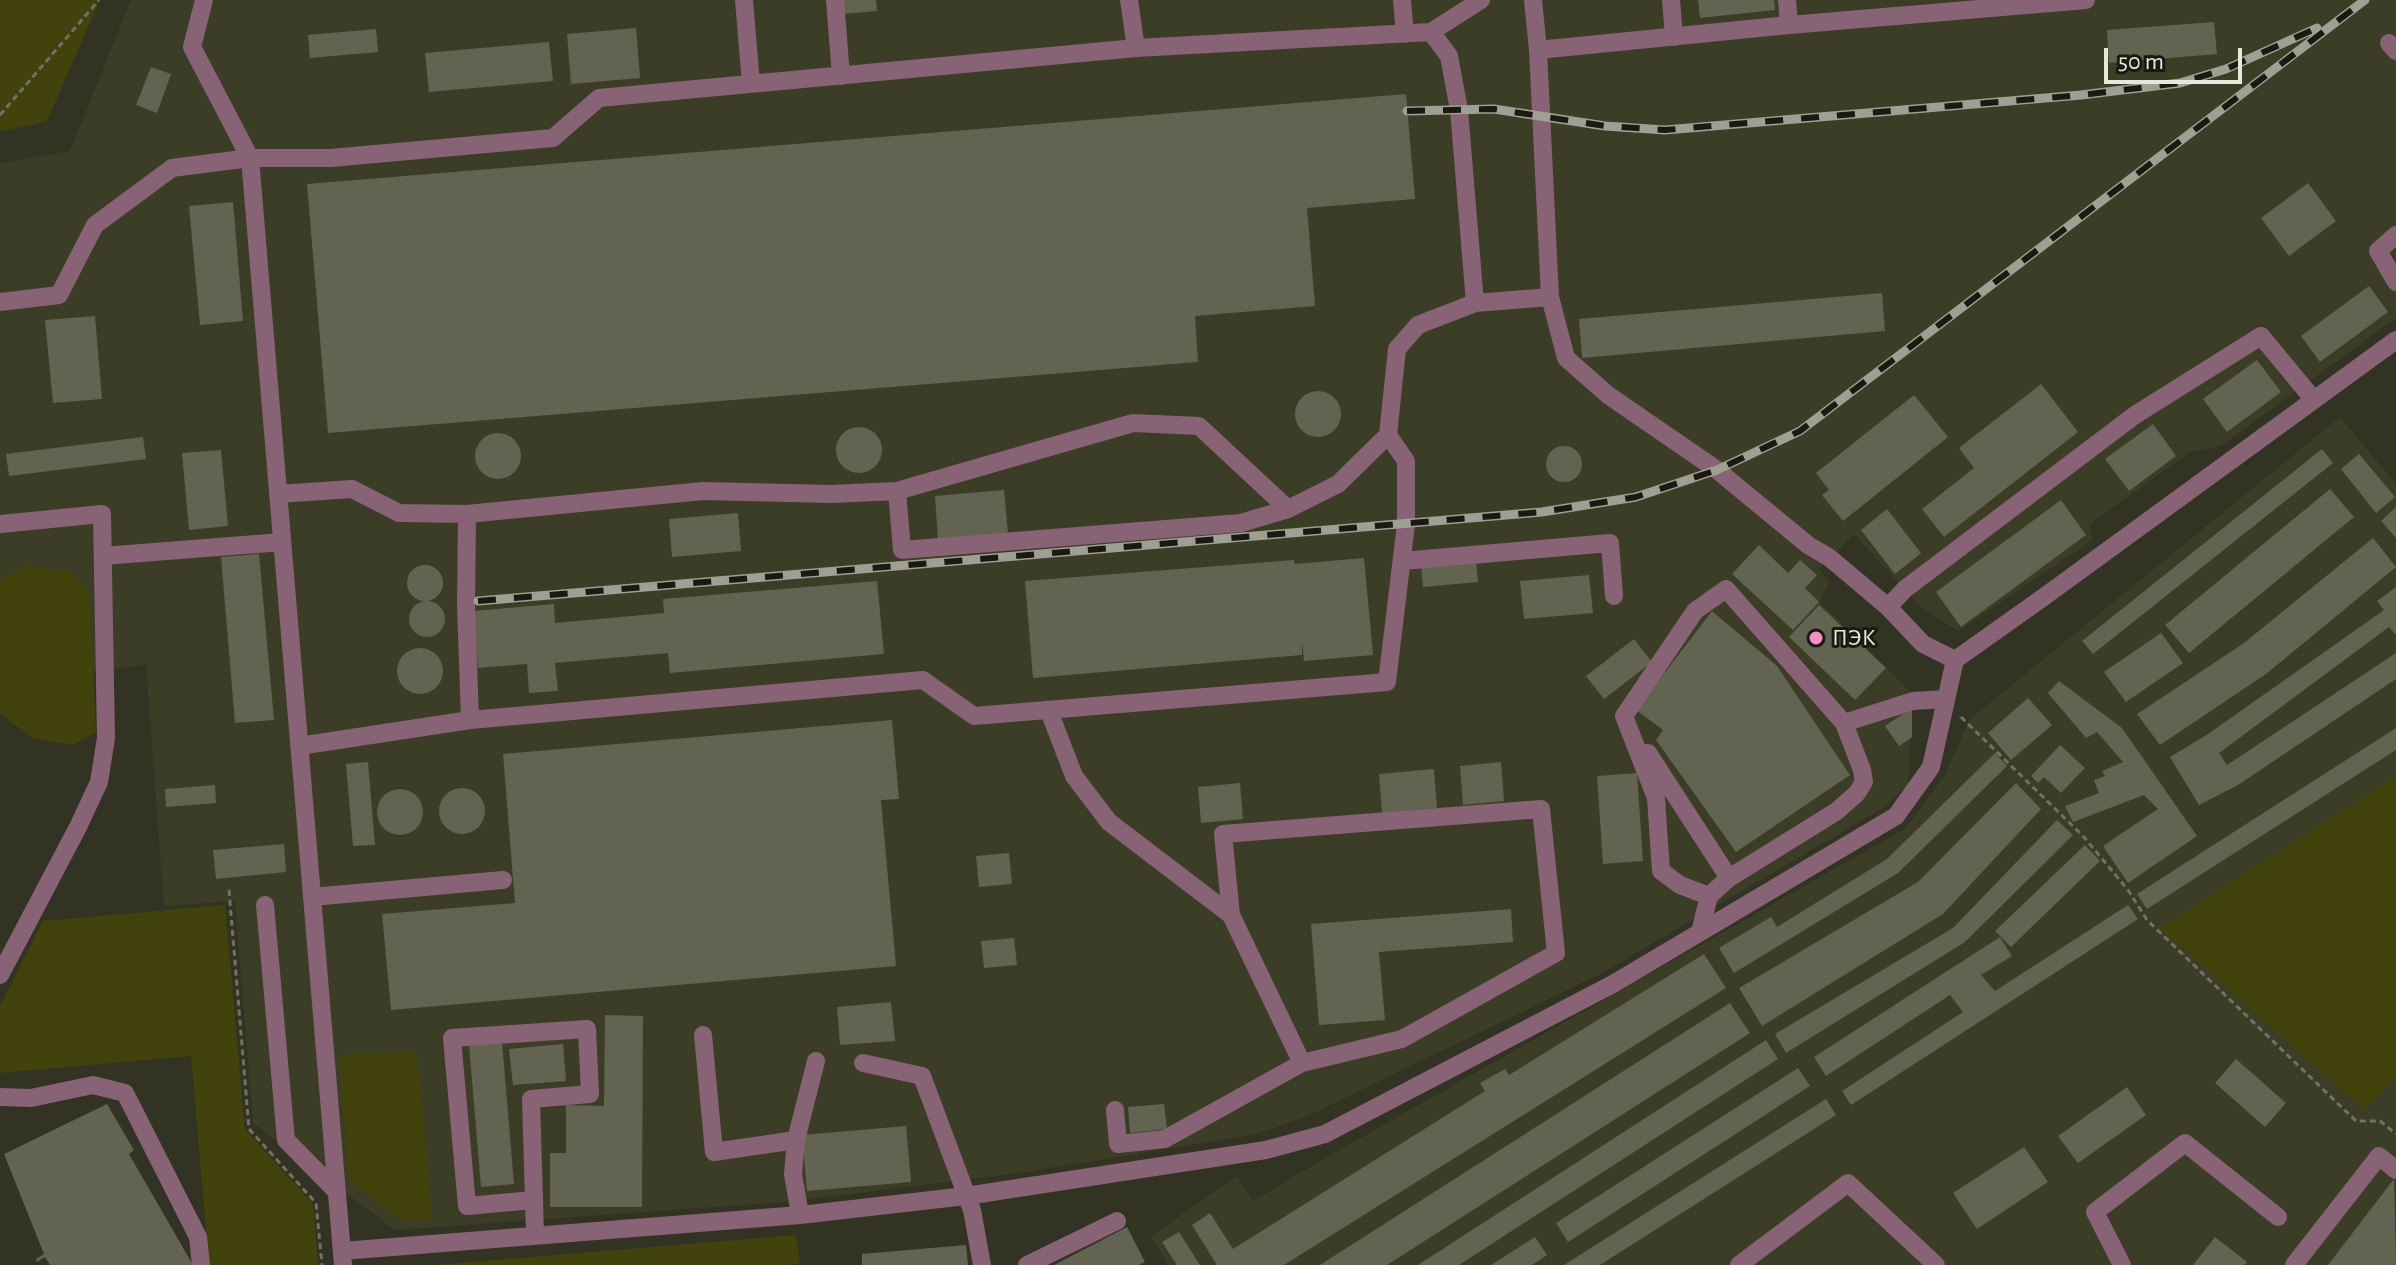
<!DOCTYPE html>
<meta charset="utf-8">
<style>
body{margin:0}
#map{position:relative;width:2396px;height:1265px;overflow:hidden;background:#323323;font-family:"Alegreya Sans",sans-serif}
canvas{display:block}
.scale{position:absolute;left:2104px;top:48px;width:138px;height:36px;box-sizing:border-box;border:4px solid #e7e7dd;border-top:0;padding-left:10px;font-size:24px;line-height:28px;white-space:nowrap;color:#e7e7dd;-webkit-text-stroke:6px #1a1a13;paint-order:stroke}
</style>
<div id="map">
<canvas width="2396" height="1265"></canvas>
<div class="scale">50 m</div>
</div>
<script>
const ctx = document.querySelector('canvas').getContext('2d');
ctx.lineJoin = 'round';
function paint(path, color) {
  ctx.fillStyle = color;
  ctx.fill(path, 'evenodd');
}
function shape(rows) {
  const path = new Path2D();
  for (const r of rows) {
    if (r.length === 3) {
      path.moveTo(r[0] + r[2], r[1]);
      path.arc(r[0], r[1], r[2], 0, 2 * Math.PI);
      continue;
    }
    path.moveTo(r[0], r[1]);
    for (let i = 2; i < r.length; i += 2) path.lineTo(r[i], r[i + 1]);
  }
  return path;
}
function strokePath(path, color, width, dash) {
  ctx.strokeStyle = color;
  ctx.lineWidth = width;
  ctx.lineCap = dash ? 'butt' : 'round';
  ctx.setLineDash(dash || []);
  ctx.stroke(path);
}
function drawText(font, color, halo, rows, align = 'center') {
  ctx.font = font + ' "Alegreya Sans",sans-serif';
  ctx.lineWidth = 6;
  ctx.setLineDash([]);
  ctx.textBaseline = 'middle';
  ctx.strokeStyle = halo;
  ctx.fillStyle = color;
  for (const [text, x, y, turn = 0] of rows) {
    ctx.save();
    ctx.translate(x, y);
    ctx.rotate((+turn || 0) * Math.PI / 180);
    ctx.textAlign = isNaN(turn) ? turn : align;
    if (halo) ctx.strokeText(text, 0, 0);
    ctx.fillText(text, 0, 0);
    ctx.restore();
  }
}
paint(shape([
 [131,0,2396,0,2396,318,2221,446,2190,452,2089,525,2093,540,1958,631,1921,607,1854,534,1819,569,1829,581,1820,602,1913,694,1908,785,1883,808,1602,973,1308,1116,1257,1134,1018,1173,796,1201,395,1230,253,1123,235,901,164,906,146,665,0,681,0,163,70,151],
 [2340,417,2396,484,2396,1265,1168,1265,1151,1236,1237,1176,1253,1201,1327,1157,1905,829,1945,775,1969,720]
]), '#3c3d26');
paint(shape([
 [0,0,100,0,47,121,0,132],
 [25,566,71,570,90,596,96,733,72,745,34,739,0,714,0,579],
 [2396,776,2396,1077,2364,1110,2160,928],
 [225,905,245,1129,313,1204,318,1265,209,1265,191,1056,0,1073,0,1006,43,921],
 [417,1051,432,1219,403,1222,349,1180,339,1055],
 [796,1235,800,1264,785,1265,434,1265]
]), '#41420c');
paint(shape([
 [841,0,876,0,877,11,842,14],
 [1698,0,1774,0,1775,10,1700,18],
 [2214,22,2217,54,2109,63,2107,30],
 [636,28,640,78,571,84,567,34],
 [376,29,378,52,310,58,308,35],
 [549,42,553,81,429,92,425,53],
 [151,67,171,74,157,113,136,105],
 [1406,94,1415,199,1307,208,1315,306,1195,316,1198,362,328,433,307,184],
 [2308,183,2336,221,2289,256,2261,218],
 [233,202,243,321,200,325,189,206],
 [2369,286,2388,312,2320,362,2301,336],
 [1882,293,1885,331,1582,358,1579,319],
 [95,316,102,399,53,403,45,320],
 [2257,360,2281,392,2227,432,2203,399],
 [2041,384,2078,432,1944,537,1922,509,1974,468,1959,448],
 [1318,414,23],
 [1914,395,1948,437,1843,521,1822,495,1829,490,1816,473],
 [2153,424,2176,456,2129,491,2105,459],
 [859,450,23],
 [498,456,23],
 [143,437,146,459,9,476,6,454],
 [1564,464,18],
 [2322,449,2333,463,2093,654,2082,641],
 [221,450,228,526,189,530,182,453],
 [2359,454,2395,497,2376,513,2341,469],
 [2330,489,2354,517,2189,653,2165,625],
 [1004,490,1008,534,938,540,935,496],
 [2061,500,2086,535,1961,627,1936,592],
 [2396,507,2396,538,2381,521],
 [1887,509,1921,553,1895,574,1861,530],
 [738,513,741,551,672,557,669,519],
 [2373,538,2396,567,2266,674,2160,745,2137,714,2244,643],
 [1759,545,1788,573,1800,560,1817,575,1805,588,1819,602,1793,630,1732,574],
 [259,554,274,720,235,723,221,557],
 [1364,558,1373,655,1304,661,1302,641,1302,655,1033,678,1025,581,1294,560,1295,564],
 [1476,560,1478,582,1423,587,1421,565],
 [425,583,18],
 [1589,575,1593,613,1524,619,1520,581],
 [877,581,884,654,670,673,668,653,555,663,558,691,529,693,527,664,478,668,473,611,554,604,555,623,664,613,663,599],
 [2396,587,2396,635,2389,627,2219,753,2227,765,2396,653,2396,679,2238,785,2199,805,2170,757,2208,734,2384,610,2377,601],
 [427,619,18],
 [1819,605,1886,668,1855,700,1789,637],
 [1712,611,1777,666,1850,775,1736,852,1656,740,1663,730,1636,710],
 [2161,633,2183,663,2126,702,2104,672],
 [1634,639,1652,662,1604,699,1586,676],
 [420,671,23],
 [2059,681,2122,728,2197,836,2128,883,2103,846,2158,809,2144,795,2073,822,2065,806,2099,793,2094,780,2105,776,2102,771,2123,762,2097,732,2086,738,2048,693],
 [2028,698,2052,725,2011,760,1988,733],
 [1912,708,1912,737,1899,746,1885,726],
 [892,720,899,799,881,800,896,966,391,1010,382,914,515,903,503,754],
 [2396,728,2396,750,2147,909,2137,894],
 [2060,745,2085,768,2061,793,2044,777,2038,783,2031,776],
 [1995,753,2007,766,1898,873,1734,973,1719,948,1771,917,1777,927,1887,859],
 [368,762,375,845,353,846,346,764],
 [1501,762,1504,801,1463,805,1460,766],
 [1434,769,1437,808,1382,813,1379,774],
 [1637,773,1643,861,1603,864,1597,776],
 [1240,783,1243,819,1201,823,1198,787],
 [2016,783,2041,809,1943,914,1762,1026,1739,988,1918,882],
 [215,785,216,803,166,807,165,789],
 [462,811,23],
 [400,812,23],
 [2057,820,2073,835,1965,942,1786,1053,1775,1034,1953,928],
 [284,844,286,872,216,879,213,850],
 [2085,845,2100,861,2011,947,1995,931],
 [1009,853,1012,884,979,887,976,856],
 [2128,905,2138,919,1851,1105,1842,1091,1963,1012,1950,995,1826,1076,1814,1057,2000,937,2012,956,1981,975,1995,991],
 [1511,909,1513,942,1379,952,1385,1020,1319,1025,1311,924],
 [1014,938,1017,965,984,968,981,941],
 [1704,954,1726,988,1284,1265,1217,1265,1192,1225,1210,1213,1233,1249,1485,1091,1480,1083,1505,1069,1509,1075],
 [891,1002,895,1041,840,1045,837,1007],
 [1730,1003,1750,1033,1387,1265,1320,1265],
 [605,1015,643,1016,642,1207,550,1207,550,1153,566,1153,566,1105,604,1106],
 [1766,1040,1778,1059,1459,1265,1418,1265],
 [502,1042,514,1184,481,1187,469,1045],
 [563,1044,566,1081,513,1085,509,1049],
 [2236,1059,2286,1103,2265,1127,2215,1083],
 [1798,1068,1810,1086,1568,1242,1556,1223],
 [2127,1087,2146,1115,2078,1163,2058,1136],
 [1826,1099,1836,1115,1600,1265,1564,1265],
 [107,1104,134,1150,129,1154,193,1265,50,1265,45,1257,37,1262,36,1259,44,1254,4,1154],
 [1164,1104,1167,1129,1130,1133,1128,1107],
 [906,1126,911,1182,807,1191,802,1135],
 [2024,1147,2048,1182,1977,1229,1953,1193],
 [2394,1179,2396,1265,2328,1265],
 [1127,1227,1145,1262,1139,1265,1054,1265],
 [1179,1232,1200,1265,1177,1265,1162,1242],
 [1535,1237,1547,1255,1532,1265,1491,1265],
 [2215,1237,2247,1262,2244,1265,2193,1265],
 [966,1245,968,1265,862,1265,862,1254]
]), '#626351');
strokePath(shape([
 [0,115,99,0],
 [1961,717,2083,836,2128,890,2147,920,2356,1121,2380,1121,2396,1134],
 [229,890,249,1129,316,1203,322,1265]
]), '#717264', 3, [6, 4]);
strokePath(shape([
 [744,0,751,84],
 [835,0,841,76],
 [1129,0,1136,48],
 [1402,0,1405,34],
 [1533,0,1538,50],
 [1671,0,1674,37],
 [1787,0,1789,25],
 [1431,32,1449,56,1459,110,1475,303],
 [2389,43,2396,51],
 [2396,235,2378,251,2396,282],
 [0,302,59,295,95,225,172,168,250,158,192,47,204,0],
 [897,491,902,550,1241,523,1288,509,1338,484,1388,435,1397,349,1418,325,1475,303,1550,297],
 [278,494,352,489,399,513,467,514,703,491,832,494,897,491,1133,423,1199,426,1288,509],
 [467,514,466,606,470,720],
 [0,524,102,514,106,738,99,782,78,827,0,975],
 [103,556,282,542],
 [1402,561,1610,543,1614,596],
 [1888,607,1905,589,2135,415,2261,336,2314,400],
 [1955,660,2041,599,2396,340],
 [1049,711,1074,776,1109,822,1231,915,1223,834,1541,809,1556,953,1402,1039,1302,1063,1231,915],
 [299,746,470,720,923,680,974,716,1387,682,1406,524,1406,461,1388,435],
 [1648,753,1729,878],
 [1709,896,1680,885,1661,871,1656,798,1624,716,1695,611,1726,589,1844,723,1913,701,1946,699],
 [312,897,503,880],
 [265,905,286,1140,337,1192],
 [1700,932,1709,896,1729,878,1837,811,1857,793,1864,782,1862,770,1844,723],
 [703,1035,714,1152,796,1140],
 [863,1063,922,1076,972,1210,982,1265],
 [0,1097,31,1098,93,1085,125,1093,198,1237,201,1265],
 [1115,1110,1118,1144,1165,1139,1302,1063],
 [534,1200,467,1206,452,1038,587,1029,590,1094,531,1099,534,1200,535,1236],
 [800,1215,793,1174,796,1140,816,1061],
 [342,1251,800,1215,966,1196,1266,1150,1325,1134,1613,984,1896,816,1931,767,1955,660,1923,644,1888,607,1830,558,1808,545,1717,470,1608,395,1566,358,1550,297,1538,50,1789,25,2086,0],
 [343,1265,250,158,331,158,553,138,599,98,1136,48,1431,32,1481,0],
 [1027,1265,1117,1221],
 [1739,1265,1848,1183,1936,1265],
 [2122,1265,2095,1212,2185,1143,2278,1217],
 [2294,1265,2379,1156,2396,1170]
]), '#886275', 18);
const rail = shape([
 [1407,111,1494,109,1605,126,1665,130,2081,95,2180,83,2226,69,2317,28],
 [478,601,1542,512,1636,497,1717,470,1800,431,2365,0]
]);
strokePath(rail, '#9f9f93', 9);
strokePath(rail, '#1a1a13', 6, [18]);
for (const [x, y, r, color] of [
 [1816,638,8,"#f98fc9"]
]) {
  const dot = new Path2D();
  dot.arc(x, y, r, 0, 2 * Math.PI);
  ctx.fillStyle = color;
  ctx.fill(dot);
  strokePath(dot, '#1a1a13', 3);
}
drawText('24px', '#e7e7dd', '#1a1a13', [
 ["ПЭК",1832,638]
], 'left');
</script>
